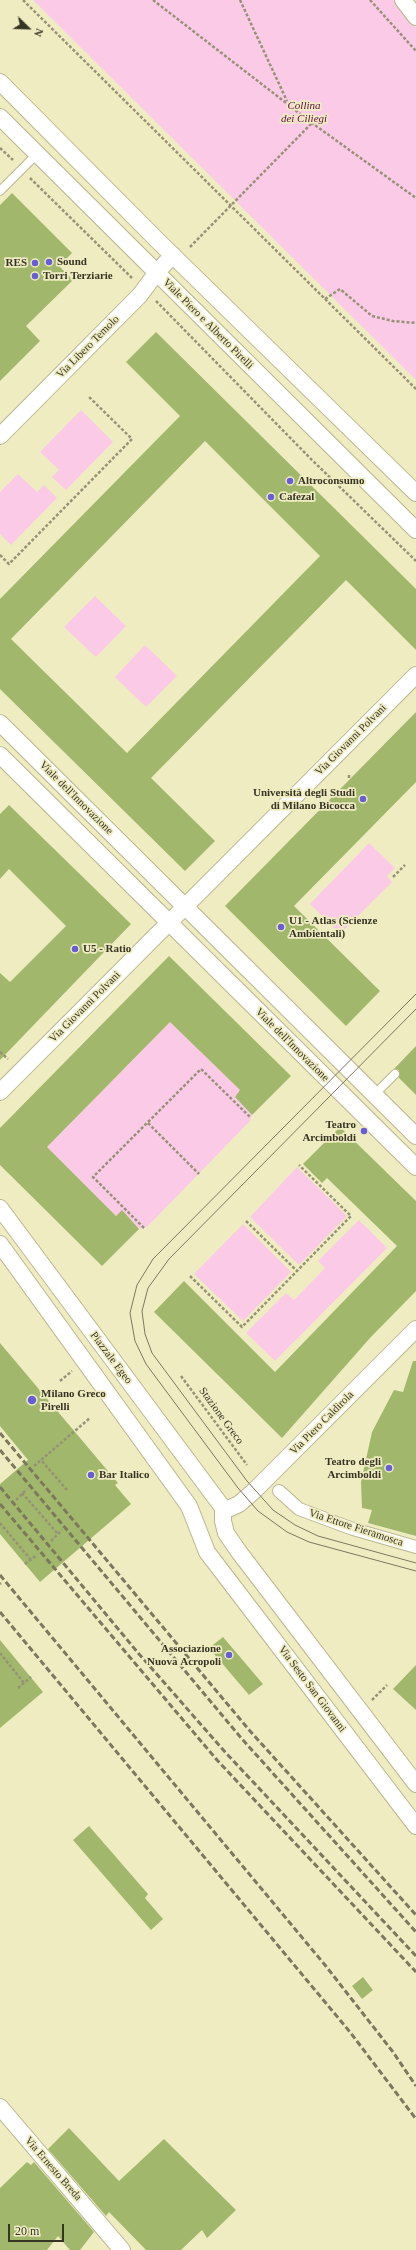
<!DOCTYPE html>
<meta charset="utf-8">
<style>
body{margin:0}
#map{position:relative;width:416px;height:2250px;overflow:hidden;background:#f0ecc2;font-family:Georgia,serif}
canvas{display:block}
.north{position:absolute;left:8px;top:8px;width:40px;height:40px;-webkit-text-stroke:3px #f0ecc2;paint-order:stroke;rotate:113deg;font-size:11px;font-weight:700;line-height:16px;text-align:center;color:#363424}
.north::after{content:'';display:block;margin:auto;width:14px;height:18px;background:#363424;clip-path:polygon(50% 0,100% 100%,50% 72%,0 100%)}
.scale{position:absolute;left:8px;top:2224px;width:56px;height:18px;box-sizing:border-box;border:2px solid #363424;border-top:0;padding-left:5px;font-size:12px;line-height:14px;white-space:nowrap;color:#363424;-webkit-text-stroke:3px #f0ecc2;paint-order:stroke}
</style>
<div id="map">
<canvas width="416" height="2250"></canvas>
<div class="north">N</div>
<div class="scale">20 m</div>
</div>
<script>
const ctx = document.querySelector('canvas').getContext('2d');
ctx.lineJoin = 'round';
function paint(path, color) {
  ctx.fillStyle = color;
  ctx.fill(path, 'evenodd');
}
function shape(rows) {
  const path = new Path2D();
  for (const r of rows) {
    path.moveTo(r[0], r[1]);
    for (let i = 2; i < r.length; i += 2) path.lineTo(r[i], r[i + 1]);
  }
  return path;
}
function strokePath(path, color, width, dash) {
  ctx.strokeStyle = color;
  ctx.lineWidth = width;
  ctx.lineCap = dash ? 'butt' : 'round';
  ctx.setLineDash(dash || []);
  ctx.stroke(path);
}
function drawText(font, color, halo, rows, align = 'center') {
  ctx.font = font + ' Georgia,serif';
  ctx.lineWidth = 3.5;
  ctx.setLineDash([]);
  ctx.textBaseline = 'middle';
  ctx.strokeStyle = halo;
  ctx.fillStyle = color;
  for (const [text, x, y, turn = 0] of rows) {
    ctx.save();
    ctx.translate(x, y);
    ctx.rotate((+turn || 0) * Math.PI / 180);
    ctx.textAlign = isNaN(turn) ? turn : align;
    if (halo) ctx.strokeText(text, 0, 0);
    ctx.fillText(text, 0, 0);
    ctx.restore();
  }
}
paint(shape([
 [33,0,395,0,416,28,416,380],
 [81,410,113,442,66,490,52,477,59,470,40,452],
 [18,474,37,492,44,485,57,498,11,545,0,534,0,492],
 [95,596,126,626,96,657,64,627],
 [145,645,177,676,146,707,115,677],
 [369,843,395,868,387,876,392,882,340,934,310,904],
 [170,1022,240,1090,235,1097,252,1115,250,1121,147,1227,139,1229,122,1211,116,1216,47,1147],
 [297,1167,347,1216,299,1265,250,1217],
 [359,1220,387,1248,275,1361,246,1333,286,1293,294,1300,325,1268,318,1261],
 [243,1224,291,1272,243,1321,194,1274]
]), '#fbcae7');
paint(shape([
 [12,193,72,253,59,266,73,280,26,326,40,341,0,381,0,205],
 [156,332,416,589,416,650,346,580,151,778,215,841,185,871,0,689,0,599,180,416,126,362],
 [205,441,320,556,127,753,11,639],
 [416,712,416,782,294,906,380,991,346,1026,225,906],
 [9,805,131,924,0,1060,0,973,10,982,66,926,9,869,0,879,0,814],
 [169,956,291,1076,252,1115,235,1097,240,1090,170,1022,47,1147,116,1216,122,1210,139,1229,102,1266,0,1165,0,1128],
 [416,1046,416,1095,399,1078,399,1070,394,1069],
 [340,1127,416,1201,416,1291,370,1338,282,1438,154,1312,184,1281,275,1372,397,1246,327,1178,322,1183,303,1164],
 [0,1343,118,1483,115,1485,131,1504,40,1582,0,1534,0,1484,28,1460,0,1426],
 [413,1361,416,1361,416,1536,368,1523,372,1510,362,1508,361,1482,372,1432,394,1390,403,1392],
 [223,1637,263,1684,249,1695,209,1648],
 [0,1640,43,1692,0,1728],
 [416,1665,416,1710,393,1689],
 [89,1826,148,1894,145,1898,163,1919,151,1930,73,1840],
 [363,1977,373,1990,362,1999,352,1986],
 [69,2128,119,2181,164,2139,236,2210,207,2238,202,2230,181,2250,146,2250,109,2212,106,2216,48,2149],
 [27,2162,31,2165,34,2162,94,2232,80,2250,70,2250,58,2236,47,2250,0,2250,0,2188]
]), '#a1b86c');
const service = shape([
 [0,191,37,154],
 [374,1095,395,1074]
]);
const pedestrian = shape([
 [279,1491,299,1509,353,1529,416,1547]
]);
const minor = shape([
 [403,0,416,17],
 [0,82,159,242,416,493],
 [0,117,416,530],
 [0,436,140,295,157,272,173,255],
 [0,723,416,1136],
 [0,755,416,1167],
 [0,1092,416,675],
 [0,1208,223,1508],
 [0,1244,189,1506,207,1552,416,1826],
 [223,1508,223,1521,226,1533,239,1552,416,1784],
 [223,1508,228,1509,239,1504,254,1491,416,1329],
 [0,2107,122,2250]
]);
strokePath(service, '#bab68d', 10);
strokePath(pedestrian, '#bab68d', 14);
strokePath(minor, '#bab68d', 18);
strokePath(shape([
 [23,0,416,389],
 [153,0,312,123,416,198],
 [240,0,287,101],
 [370,0,416,51],
 [0,148,13,160],
 [30,178,132,278],
 [190,247,312,123],
 [325,299,340,289,372,316,393,321,416,323],
 [156,301,310,458,416,561],
 [0,555,9,564,132,439,88,396],
 [349,775,349,780],
 [393,877,405,865],
 [0,1052,8,1059],
 [148,1123,199,1174],
 [246,1221,297,1271],
 [144,1228,93,1177,201,1069,251,1118],
 [190,1276,242,1327,351,1216,299,1165],
 [181,1376,247,1465],
 [60,1381,72,1371],
 [34,1466,41,1460],
 [67,1490,41,1460,90,1418],
 [22,1493,58,1534],
 [16,1500,27,1489],
 [0,1523,31,1560],
 [51,1541,62,1530],
 [25,1564,37,1555],
 [0,1584,1,1583],
 [0,1653,24,1683],
 [18,1688,31,1677],
 [372,1700,387,1685]
]), '#959275', 2.5, [3, 2]);
strokePath(service, '#fff', 8);
strokePath(pedestrian, '#fff', 12);
strokePath(minor, '#fff', 16);
strokePath(shape([
 [416,994,153,1259,137,1285,130,1313,135,1341,146,1364,238,1488,258,1511,287,1532,309,1542,416,1571],
 [416,1009,169,1259,148,1288,142,1311,145,1334,152,1353,247,1481,273,1510,295,1525,318,1536,416,1563]
]), '#7b785e', 1);
strokePath(shape([
 [0,1433,250,1731,416,1915],
 [0,1450,242,1739,416,1932],
 [0,1487,139,1654,226,1753,416,1956],
 [0,1504,217,1760,416,1972],
 [0,1575,325,1965,393,2052,416,2086],
 [0,1612,350,2032,416,2119]
]), '#7b785e', 3, [6, 3]);
for (const [x, y, r, color] of [
 [49,262,4,"#675dd6"],
 [35,263,4,"#675dd6"],
 [35,276,4,"#675dd6"],
 [290,481,4,"#675dd6"],
 [271,497,4,"#675dd6"],
 [363,799,4,"#675dd6"],
 [281,927,4,"#675dd6"],
 [75,949,4,"#675dd6"],
 [364,1131,4,"#675dd6"],
 [32,1400,5,"#675dd6"],
 [389,1468,4,"#675dd6"],
 [91,1475,4,"#675dd6"],
 [229,1655,4,"#675dd6"]
]) {
  const dot = new Path2D();
  dot.arc(x, y, r, 0, 2 * Math.PI);
  ctx.fillStyle = color;
  ctx.fill(dot);
  strokePath(dot, '#f0ecc2', 1.5);
}
drawText('italic 11px', '#600948', '#f0ecc2', [
 ["Collina",304,106],
 ["dei Ciliegi",304,119]
]);
drawText('bold 11px', '#363424', '#f0ecc2', [
 ["Sound",57,262],
 ["RES",27,263,"right"],
 ["Torri Terziarie",43,276],
 ["Altroconsumo",298,481],
 ["Cafezal",279,497],
 ["Università degli Studi",355,793,"right"],
 ["di Milano Bicocca",355,806,"right"],
 ["U1 - Atlas (Scienze",289,921],
 ["Ambientali)",289,934],
 ["U5 - Ratio",83,949],
 ["Teatro",356,1125,"right"],
 ["Arcimboldi",356,1138,"right"],
 ["Milano Greco",41,1394],
 ["Pirelli",41,1407],
 ["Teatro degli",381,1462,"right"],
 ["Arcimboldi",381,1475,"right"],
 ["Bar Italico",99,1475],
 ["Associazione",221,1649,"right"],
 ["Nuova Acropoli",221,1662,"right"]
], 'left');
drawText('11px', '#363424', '#f0ecc2', [
 ["Viale Piero e Alberto Pirelli",208,324,45],
 ["Via Libero Temolo",88,347,-45],
 ["Via Giovanni Polvani",351,740,-45],
 ["Viale dell'Innovazione",76,798,45],
 ["Via Giovanni Polvani",85,1007,-45],
 ["Viale dell'Innovazione",292,1045,45],
 ["Piazzale Egeo",111,1358,53],
 ["Stazione Greco",221,1416,54],
 ["Via Piero Caldirola",322,1423,-45],
 ["Via Ettore Fieramosca",356,1528,18],
 ["Via Sesto San Giovanni",312,1689,53],
 ["Via Ernesto Breda",53,2169,49]
]);
</script>
